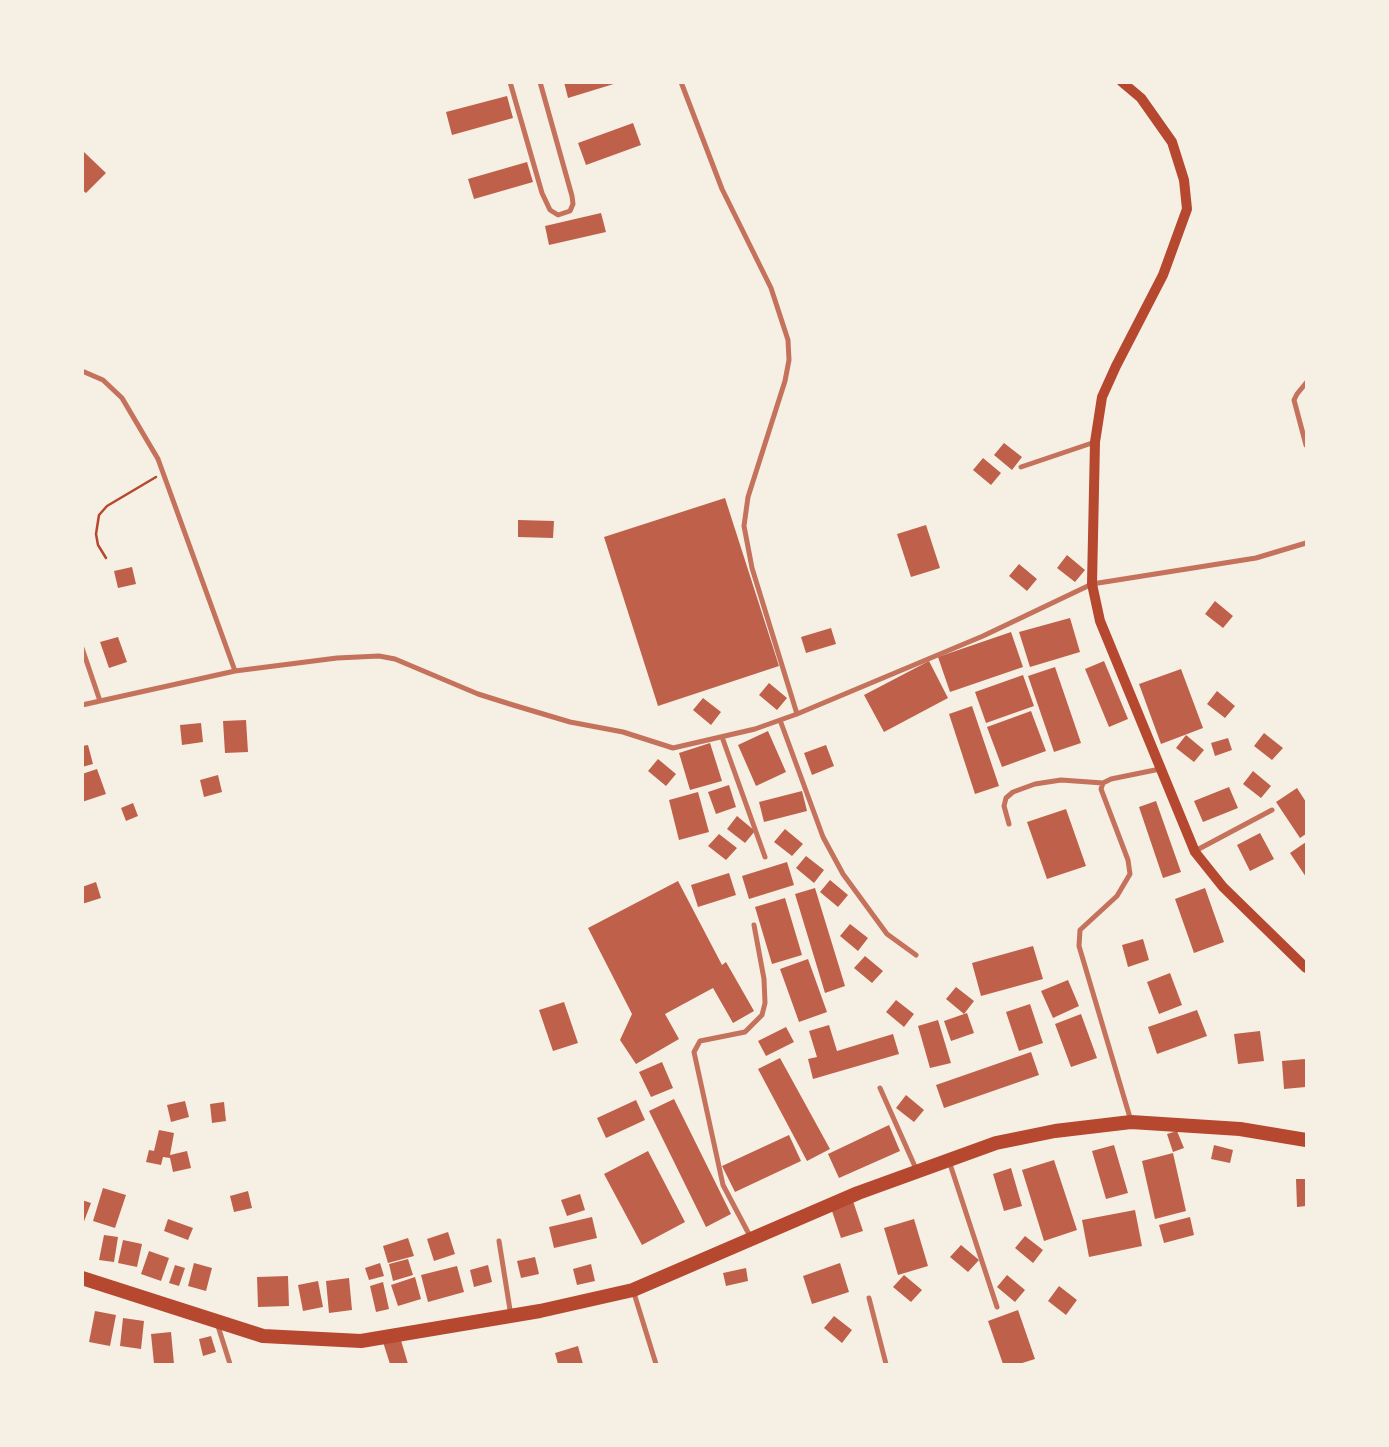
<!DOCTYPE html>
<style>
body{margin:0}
#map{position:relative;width:1389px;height:1447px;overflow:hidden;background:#f6efe4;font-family:"Crimson Pro",serif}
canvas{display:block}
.frame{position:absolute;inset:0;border:84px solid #f6efe4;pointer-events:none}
</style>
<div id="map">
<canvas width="1389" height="1447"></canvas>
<div class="frame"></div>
</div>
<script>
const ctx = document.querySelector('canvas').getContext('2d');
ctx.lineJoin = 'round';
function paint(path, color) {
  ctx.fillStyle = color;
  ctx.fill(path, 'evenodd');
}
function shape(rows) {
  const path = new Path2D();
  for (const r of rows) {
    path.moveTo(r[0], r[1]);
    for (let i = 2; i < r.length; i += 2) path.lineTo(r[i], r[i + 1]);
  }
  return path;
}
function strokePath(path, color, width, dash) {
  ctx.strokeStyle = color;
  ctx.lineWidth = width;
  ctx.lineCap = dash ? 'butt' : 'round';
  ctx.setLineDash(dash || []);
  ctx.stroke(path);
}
paint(shape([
 [564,82,617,82,617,83,568,98],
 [507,96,513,118,452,135,446,112],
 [633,123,641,145,586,165,578,143],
 [84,152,106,173,86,193,82,190],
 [527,162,533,182,474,199,468,179],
 [601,213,606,232,549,245,545,226],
 [1004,443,1022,457,1012,470,994,455],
 [983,458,1001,473,991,485,973,470],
 [725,498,779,666,658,706,604,537],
 [518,520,554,521,553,538,518,537],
 [926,525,940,568,911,577,897,534],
 [1067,555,1085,570,1075,582,1057,568],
 [1019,564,1037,579,1027,591,1009,576],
 [132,567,136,584,118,588,114,571],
 [1215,601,1233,616,1223,628,1205,614],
 [1070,618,1080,652,1030,667,1019,632],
 [831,628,836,644,806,653,801,637],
 [1011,632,1023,667,950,692,938,657],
 [118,637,127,662,109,668,100,642],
 [929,661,948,698,884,732,864,695],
 [1104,661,1128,719,1109,727,1085,669],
 [1055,667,1081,743,1054,752,1028,676],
 [1181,669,1203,728,1161,744,1139,684],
 [1023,675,1034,706,986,723,975,692],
 [769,683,787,698,777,710,759,695],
 [1217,691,1235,706,1225,718,1207,704],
 [703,698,721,712,711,725,693,710],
 [972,706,999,786,975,794,949,714],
 [1031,711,1046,751,1002,767,987,727],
 [246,720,248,752,225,753,223,721],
 [201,723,203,742,182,745,180,725],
 [768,731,786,772,756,786,738,745],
 [1264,733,1283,748,1272,760,1254,746],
 [1186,735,1204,750,1194,762,1176,748],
 [1228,738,1232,750,1215,756,1211,743],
 [710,743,722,781,690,790,679,753],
 [88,745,93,764,82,767,82,746],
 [826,745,834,766,812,775,804,753],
 [658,759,676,774,666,786,648,771],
 [97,769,106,794,82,802,82,774],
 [1253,771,1271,786,1261,798,1243,784],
 [218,775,222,792,204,797,200,780],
 [729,785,736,807,716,814,708,792],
 [1229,787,1238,808,1203,822,1194,801],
 [1297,788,1306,802,1306,834,1300,838,1276,802],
 [802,791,807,811,764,822,759,802],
 [698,792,709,832,679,840,669,800],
 [1156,801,1181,872,1163,878,1139,807],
 [133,803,138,816,126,821,121,808],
 [1066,809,1086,866,1047,879,1027,822],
 [737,816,755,831,745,843,727,829],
 [785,829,803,844,792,856,774,842],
 [1260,833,1274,859,1250,871,1237,845],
 [719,834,737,848,726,860,708,846],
 [1306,842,1306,877,1290,853],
 [806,856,824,870,814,883,796,868],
 [787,862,794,885,749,899,742,876],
 [729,873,736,895,698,907,691,885],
 [830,880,848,895,838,907,820,892],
 [678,881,722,965,726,962,754,1011,733,1023,713,988,665,1014,679,1039,636,1064,620,1040,632,1014,588,928],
 [96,882,101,898,82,904,82,887],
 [815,888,845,986,825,993,795,894],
 [1205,888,1224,942,1194,953,1175,899],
 [785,898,802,955,772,964,755,907],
 [850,924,868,938,858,951,840,936],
 [1143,939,1149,960,1128,967,1122,945],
 [1033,946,1043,979,981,996,972,963],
 [865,956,883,971,872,983,854,968],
 [808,959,827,1012,799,1022,780,969],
 [1170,973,1182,1005,1159,1014,1147,982],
 [1068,980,1079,1006,1053,1018,1041,991],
 [956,987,974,1001,964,1014,946,999],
 [896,1000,914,1014,904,1027,886,1012],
 [564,1002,578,1043,553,1051,539,1010],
 [1030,1004,1043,1043,1019,1051,1006,1012],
 [1197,1010,1207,1036,1157,1054,1148,1027],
 [967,1013,974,1033,951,1041,944,1021],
 [1081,1014,1097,1058,1071,1067,1055,1024],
 [938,1020,951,1063,930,1068,918,1026],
 [829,1025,837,1051,893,1034,899,1054,813,1079,808,1059,817,1057,809,1031],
 [786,1027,794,1042,766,1056,758,1041],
 [1260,1031,1264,1061,1238,1064,1234,1034],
 [1031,1052,1039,1075,944,1108,936,1085],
 [780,1058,830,1149,807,1161,758,1069],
 [1305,1059,1306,1087,1284,1089,1282,1061],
 [662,1062,673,1088,651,1097,639,1072],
 [906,1095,924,1110,914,1122,896,1108],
 [674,1099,731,1214,706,1227,649,1111],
 [636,1100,645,1120,606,1138,597,1118],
 [185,1101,189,1117,171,1122,167,1105],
 [224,1102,226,1121,212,1123,210,1104],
 [889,1125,900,1151,839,1178,828,1154],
 [159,1130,174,1133,170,1155,187,1151,191,1168,173,1172,170,1158,163,1157,161,1165,146,1162,149,1150,154,1151],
 [1177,1131,1184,1148,1173,1152,1167,1134],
 [789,1135,801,1161,735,1192,722,1166],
 [1114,1145,1128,1193,1106,1199,1092,1151],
 [1214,1145,1233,1150,1230,1163,1211,1159],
 [648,1151,685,1222,642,1245,604,1174],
 [1173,1153,1186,1211,1155,1219,1142,1161],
 [1054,1160,1077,1230,1044,1241,1022,1170],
 [1011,1168,1022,1206,1004,1211,993,1174],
 [1296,1179,1306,1179,1306,1206,1297,1207],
 [103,1188,126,1195,115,1228,93,1221],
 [248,1191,252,1208,234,1212,230,1196],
 [580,1194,585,1210,567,1216,561,1200],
 [82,1200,91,1203,83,1224,82,1224],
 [853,1201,863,1231,841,1238,831,1208],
 [1135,1210,1142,1246,1089,1257,1082,1220],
 [592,1217,597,1238,554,1248,549,1227],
 [1190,1217,1194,1235,1164,1243,1159,1225],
 [168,1219,193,1228,188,1240,164,1231],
 [914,1219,928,1266,898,1275,884,1228],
 [448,1232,455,1254,434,1261,427,1239],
 [104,1235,118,1237,114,1262,99,1260],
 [1025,1236,1043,1250,1033,1263,1015,1248],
 [408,1238,414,1256,388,1263,383,1246],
 [123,1240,142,1244,137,1267,118,1263],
 [961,1245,979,1260,968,1272,950,1257],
 [149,1251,169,1258,161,1281,141,1274],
 [535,1257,539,1274,521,1278,517,1261],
 [408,1259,413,1275,393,1281,389,1264],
 [194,1263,212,1268,206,1291,188,1286],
 [380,1263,384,1276,369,1280,365,1268],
 [840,1263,849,1292,812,1304,803,1276],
 [591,1264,595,1281,577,1285,573,1269],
 [175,1265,185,1268,179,1286,169,1283],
 [488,1265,492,1282,474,1287,470,1270],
 [457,1266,464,1292,428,1302,421,1275],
 [746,1268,748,1281,726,1286,723,1273],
 [904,1275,922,1290,911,1302,893,1287],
 [1007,1275,1025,1290,1015,1302,997,1287],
 [288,1276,289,1306,258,1307,257,1277],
 [415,1277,421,1299,398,1306,391,1285],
 [349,1278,352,1310,329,1313,326,1281],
 [318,1281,323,1307,303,1311,298,1285],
 [383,1282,389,1309,376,1312,370,1286],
 [1059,1286,1077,1300,1066,1315,1048,1301],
 [1018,1310,1035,1359,1019,1364,1003,1364,988,1321],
 [95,1311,116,1315,110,1346,89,1342],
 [834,1316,852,1330,842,1343,824,1328],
 [123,1318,144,1321,141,1349,120,1346],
 [171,1332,174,1364,154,1364,151,1334],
 [211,1336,216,1352,203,1356,199,1339],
 [400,1337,408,1364,390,1364,383,1342],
 [578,1346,583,1364,558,1364,555,1353]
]), '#bf614a');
strokePath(shape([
 [106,558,98,545,96,534,99,515,107,506,156,477]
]), '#b5482f', 2.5);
strokePath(shape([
 [510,82,542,193,550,210,558,215,570,211,573,204,572,196,540,82],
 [681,82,722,189,771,288,788,340,789,360,785,381,748,497,744,526,752,568,797,714],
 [82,371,103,380,122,398,158,459,235,671],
 [1306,383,1297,394,1294,400,1306,445],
 [1021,467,1095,442],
 [82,648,100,701],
 [82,705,235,671,337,658,379,656,395,659,478,694,513,705,570,722,623,732,673,748,755,729,797,714,983,636,1092,584,1256,558,1306,543],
 [780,720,823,837,843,874,887,934,916,955],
 [722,737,765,857],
 [1009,824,1004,806,1006,798,1013,792,1035,784,1061,780,1103,783],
 [1195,851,1272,810],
 [880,1088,917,1171],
 [1131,1121,1079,946,1080,930,1117,896,1130,874,1128,860,1101,789,1103,783,1111,779,1160,769],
 [949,1161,997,1307],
 [751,1238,723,1185,694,1052,700,1041,745,1032,762,1015,765,1003,764,979,754,925],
 [499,1241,511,1316],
 [633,1290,656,1364],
 [869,1298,886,1364],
 [217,1323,230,1364]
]), '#c5725c', 5);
strokePath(shape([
 [1122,82,1141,98,1172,142,1184,180,1187,209,1163,275,1116,366,1102,397,1095,442,1092,584,1100,621,1195,852,1223,887,1306,968]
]), '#b5482f', 10);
strokePath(shape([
 [82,1278,263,1336,361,1341,540,1311,633,1290,858,1193,996,1143,1055,1131,1131,1122,1240,1129,1306,1140]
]), '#b5482f', 14);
</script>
